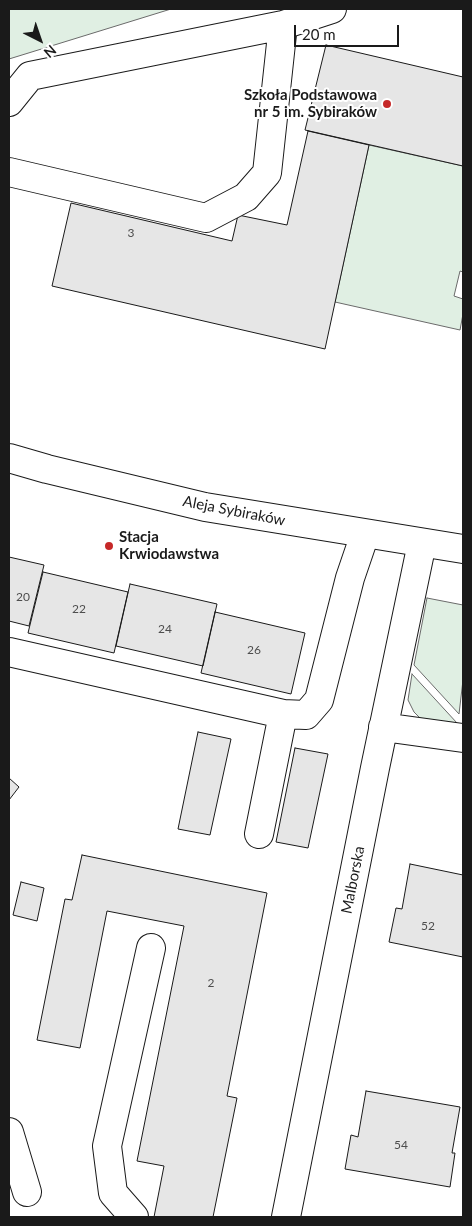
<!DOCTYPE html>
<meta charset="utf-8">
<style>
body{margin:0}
#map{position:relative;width:472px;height:1226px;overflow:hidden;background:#fff;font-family:Lato,sans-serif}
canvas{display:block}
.frame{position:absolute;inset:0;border:10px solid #1a1a1a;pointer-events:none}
.north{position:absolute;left:15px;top:15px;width:50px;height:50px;-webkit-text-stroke:4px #fff;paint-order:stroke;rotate:139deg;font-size:14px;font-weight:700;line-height:20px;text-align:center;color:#1a1a1a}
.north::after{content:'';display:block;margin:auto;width:18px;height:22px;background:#1a1a1a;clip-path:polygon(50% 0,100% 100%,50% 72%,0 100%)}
.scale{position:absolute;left:294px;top:25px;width:105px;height:22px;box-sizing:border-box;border:2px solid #1a1a1a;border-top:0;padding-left:6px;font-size:15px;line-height:18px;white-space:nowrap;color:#1a1a1a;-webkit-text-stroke:4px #fff;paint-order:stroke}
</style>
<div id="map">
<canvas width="472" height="1226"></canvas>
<div class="frame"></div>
<div class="north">N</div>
<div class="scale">20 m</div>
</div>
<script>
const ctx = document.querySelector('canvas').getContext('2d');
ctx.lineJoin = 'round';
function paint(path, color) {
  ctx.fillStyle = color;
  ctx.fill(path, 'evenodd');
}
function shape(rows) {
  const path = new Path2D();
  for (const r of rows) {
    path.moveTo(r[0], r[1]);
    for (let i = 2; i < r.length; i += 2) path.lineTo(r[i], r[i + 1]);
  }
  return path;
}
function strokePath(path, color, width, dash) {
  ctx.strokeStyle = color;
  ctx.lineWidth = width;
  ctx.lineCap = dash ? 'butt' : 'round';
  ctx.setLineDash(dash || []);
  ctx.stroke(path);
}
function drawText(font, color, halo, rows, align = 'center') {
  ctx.font = font + ' Lato,sans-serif';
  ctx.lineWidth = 4;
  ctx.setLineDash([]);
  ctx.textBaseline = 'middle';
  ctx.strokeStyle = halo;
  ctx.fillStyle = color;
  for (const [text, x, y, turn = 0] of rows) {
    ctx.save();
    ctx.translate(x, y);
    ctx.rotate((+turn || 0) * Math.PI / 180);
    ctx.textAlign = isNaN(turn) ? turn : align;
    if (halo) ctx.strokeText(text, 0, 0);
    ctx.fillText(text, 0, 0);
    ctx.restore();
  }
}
const green = shape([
 [9,9,171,9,9,59,9,9],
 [369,145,463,166,463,272,460,271,454,296,463,299,463,314,460,330,335,302,369,145],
 [427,598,463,605,463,680,459,714,414,665,427,598],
 [412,674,457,723,456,726,424,722,414,712,408,700,412,674]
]);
paint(green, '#e0efe3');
strokePath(green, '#6a6a6a', 1);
const building = shape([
 [326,45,463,77,463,166,305,130,326,45],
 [308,131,369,145,325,349,52,286,71,203,232,241,238,215,287,225,308,131],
 [9,557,44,565,29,626,9,621,9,557],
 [43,572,128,592,114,653,28,633,43,572],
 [130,584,217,604,203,666,116,646,130,584],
 [215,612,305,633,291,694,201,673,215,612],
 [198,732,231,739,210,835,178,829,198,732],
 [295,748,328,754,308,848,276,842,295,748],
 [9,778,19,787,9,800,9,778],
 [82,855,267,893,227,1096,237,1098,213,1217,154,1217,164,1166,137,1161,184,926,107,911,80,1048,37,1040,65,899,72,900,82,855],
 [410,864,463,875,463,957,389,942,396,908,402,909,410,864],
 [21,882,44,888,37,921,13,915,21,882],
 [366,1091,460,1107,452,1153,455,1153,450,1187,345,1169,351,1135,358,1137,366,1091]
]);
paint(building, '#e6e6e6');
strokePath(building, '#1a1a1a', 1);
const minor = shape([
 [9,102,30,76,283,25,332,9],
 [9,172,206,218,246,197,267,173,283,25],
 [9,652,283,714,259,834],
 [283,714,306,715,319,700,350,578,365,534],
 [383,727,463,738],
 [9,1132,27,1192],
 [134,1217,113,1193,107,1146,151,948],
 [286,1217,375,768,422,543]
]);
const major = shape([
 [9,458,47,469,205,507,463,549]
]);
strokePath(minor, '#1a1a1a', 30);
strokePath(major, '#1a1a1a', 30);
strokePath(minor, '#fff', 28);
strokePath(major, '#fff', 28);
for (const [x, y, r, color] of [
 [387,104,5,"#c62828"],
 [109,546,5,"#c62828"]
]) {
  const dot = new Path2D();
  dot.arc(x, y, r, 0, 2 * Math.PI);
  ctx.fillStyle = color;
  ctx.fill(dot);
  strokePath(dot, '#fff', 2);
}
drawText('12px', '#4d4d4d', null, [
 ["3",131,233],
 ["20",23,597],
 ["22",79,609],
 ["24",165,629],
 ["26",254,650],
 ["52",428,926],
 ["2",211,983],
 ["54",401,1145]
]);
drawText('bold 15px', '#1a1a1a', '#fff', [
 ["Szkoła Podstawowa",377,95],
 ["nr 5 im. Sybiraków",377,112],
 ["Stacja",119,537,"left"],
 ["Krwiodawstwa",119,554,"left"]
], 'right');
drawText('15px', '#1a1a1a', '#fff', [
 ["Aleja Sybiraków",234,511,11],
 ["Malborska",353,880,-79]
]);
</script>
